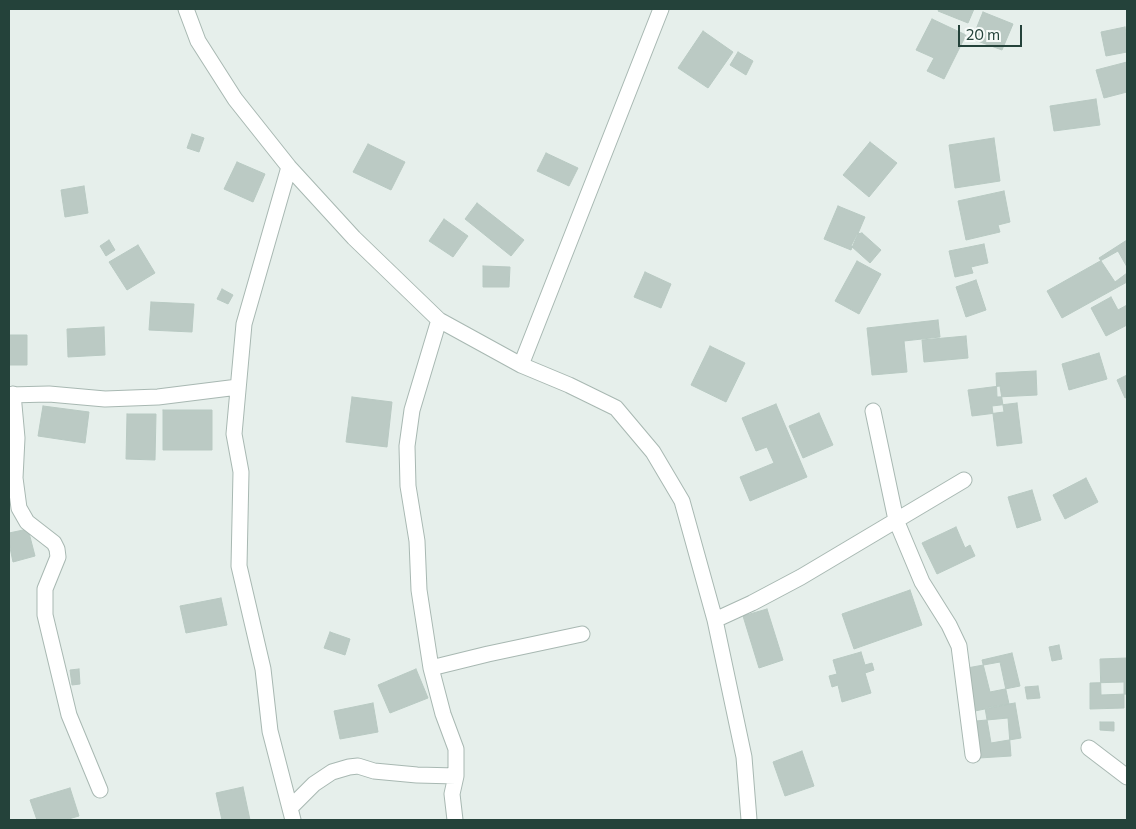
<!DOCTYPE html>
<style>
body{margin:0}
#map{position:relative;width:1136px;height:829px;overflow:hidden;background:#e6efeb;font-family:Commissioner,sans-serif}
canvas{display:block}
.frame{position:absolute;inset:0;border:10px solid #24423a;pointer-events:none}
.scale{position:absolute;left:958px;top:25px;width:64px;height:22px;box-sizing:border-box;border:2px solid #24423a;border-top:0;padding-left:6px;font-size:15px;line-height:18px;white-space:nowrap;color:#24423a;-webkit-text-stroke:4px #f7fbf9;paint-order:stroke}
</style>
<div id="map">
<canvas width="1136" height="829"></canvas>
<div class="frame"></div>
<div class="scale">20 m</div>
</div>
<script>
const ctx = document.querySelector('canvas').getContext('2d');
ctx.lineJoin = 'round';
function paint(path, color) {
  ctx.fillStyle = color;
  ctx.fill(path, 'evenodd');
}
function shape(rows) {
  const path = new Path2D();
  for (const r of rows) {
    path.moveTo(r[0], r[1]);
    for (let i = 2; i < r.length; i += 2) path.lineTo(r[i], r[i + 1]);
  }
  return path;
}
function strokePath(path, color, width, dash) {
  ctx.strokeStyle = color;
  ctx.lineWidth = width;
  ctx.lineCap = dash ? 'butt' : 'round';
  ctx.setLineDash(dash || []);
  ctx.stroke(path);
}
const building = shape([
 [939,9,974,9,968,23,938,11,939,9],
 [983,12,1013,24,1002,50,972,39,983,12],
 [932,19,966,35,944,79,927,71,934,58,916,50,932,19],
 [1125,27,1127,39,1127,52,1106,56,1101,32,1125,27],
 [703,31,733,52,708,88,678,68,703,31],
 [738,52,753,61,746,75,730,65,738,52],
 [1127,62,1127,92,1104,98,1096,70,1127,62],
 [1096,99,1100,125,1054,131,1050,106,1096,99],
 [192,134,204,138,199,152,187,148,192,134],
 [994,138,1000,181,955,188,949,145,994,138],
 [870,142,897,163,869,197,843,175,870,142],
 [368,144,405,162,391,190,353,172,368,144],
 [546,153,578,168,569,186,537,171,546,153],
 [237,162,265,174,253,202,224,189,237,162],
 [84,186,88,213,65,217,61,190,84,186],
 [1004,191,1010,222,998,225,1000,232,966,240,958,201,1004,191],
 [477,203,524,240,511,256,465,219,477,203],
 [838,206,865,217,851,250,824,239,838,206],
 [444,219,468,236,453,257,429,241,444,219],
 [862,233,881,250,870,263,851,246,857,234,862,233],
 [109,240,115,250,106,256,100,246,109,240],
 [1127,240,1127,273,1115,282,1099,258,1127,240],
 [984,244,988,263,971,267,973,273,955,277,949,251,984,244],
 [138,245,155,273,127,290,109,262,138,245],
 [1118,251,1127,267,1127,282,1062,318,1047,291,1118,251],
 [857,261,881,274,859,314,835,301,857,261],
 [483,266,510,267,509,287,483,287,483,266],
 [645,272,671,284,661,308,634,297,645,272],
 [976,280,986,310,966,317,956,287,976,280],
 [222,289,233,295,228,304,217,299,222,289],
 [1111,297,1118,310,1127,305,1127,325,1106,336,1091,308,1111,297],
 [151,302,194,304,192,332,149,330,151,302],
 [938,320,940,337,904,341,907,372,872,375,867,328,938,320],
 [104,327,105,355,68,357,67,329,104,327],
 [9,335,27,335,27,365,9,365,9,335],
 [966,336,968,358,924,362,922,340,966,336],
 [710,346,745,363,726,402,691,385,710,346],
 [1099,353,1107,379,1069,390,1062,364,1099,353],
 [1036,371,1037,395,997,397,996,373,1036,371],
 [1127,375,1127,397,1125,398,1117,380,1127,375],
 [1000,386,1004,412,972,416,968,390,1000,386],
 [352,397,392,402,387,447,346,442,352,397],
 [1017,403,1022,443,997,446,992,406,1017,403],
 [776,404,807,477,750,501,740,477,774,463,767,447,756,451,742,418,776,404],
 [43,406,89,412,85,443,38,436,43,406],
 [163,410,212,410,212,450,163,450,163,410],
 [819,413,833,445,803,458,789,426,819,413],
 [127,414,156,414,155,460,126,459,127,414],
 [1086,478,1098,502,1065,519,1053,495,1086,478],
 [1032,490,1041,520,1017,528,1008,497,1032,490],
 [956,527,965,548,970,545,975,556,937,574,922,543,956,527],
 [28,529,35,556,13,562,9,543,9,533,28,529],
 [910,590,922,625,854,649,842,614,910,590],
 [221,598,227,625,186,633,180,606,221,598],
 [767,609,783,660,759,668,743,616,767,609],
 [330,632,350,639,345,655,324,648,330,632],
 [1059,645,1062,659,1052,661,1049,647,1059,645],
 [861,652,865,665,872,663,874,670,865,673,871,693,842,702,838,685,832,687,829,676,837,674,833,660,861,652],
 [1012,653,1020,686,990,692,982,660,1012,653],
 [1127,658,1127,694,1101,695,1100,659,1127,658],
 [1000,662,1009,704,975,711,967,668,1000,662],
 [79,669,80,684,72,685,70,670,79,669],
 [416,669,428,698,390,713,378,685,416,669],
 [1124,682,1124,708,1090,709,1090,683,1124,682],
 [1038,686,1040,698,1027,699,1025,687,1038,686],
 [373,703,378,732,340,739,334,711,373,703],
 [1015,703,1021,738,991,743,985,708,1015,703],
 [1008,718,1011,756,979,758,976,721,1008,718],
 [1100,722,1114,722,1114,731,1100,730,1100,722],
 [802,751,814,786,785,796,773,762,802,751],
 [243,787,250,820,222,820,216,793,243,787],
 [70,788,79,816,65,820,37,820,30,800,70,788]
]);
paint(building, '#bbcac4');
strokePath(building, '#b8c9c2', 1);
const minor = shape([
 [186,9,198,41,235,99,289,167,354,238,439,320,521,365,569,385,616,408,653,452,682,501,715,620,744,757,749,820],
 [289,167,244,324,234,434,241,472,239,566,263,669,270,731,293,820],
 [439,320,412,410,407,446,408,486,417,541,419,590,431,668,443,714,456,749,456,776,452,794,455,820],
 [521,365,661,9],
 [13,394,17,438,15,478,19,508,27,522,54,543,57,549,58,557,45,589,45,615,69,715,100,790],
 [9,395,49,394,105,399,158,397,238,387],
 [873,411,896,520,922,582,949,625,959,646,973,755],
 [715,620,752,603,801,577,964,480],
 [431,668,488,654,582,634],
 [1089,748,1127,777],
 [290,808,314,784,332,772,349,767,358,766,374,771,417,775,456,776]
]);
strokePath(minor, '#a8b8b2', 17);
strokePath(minor, '#fff', 15);
</script>
